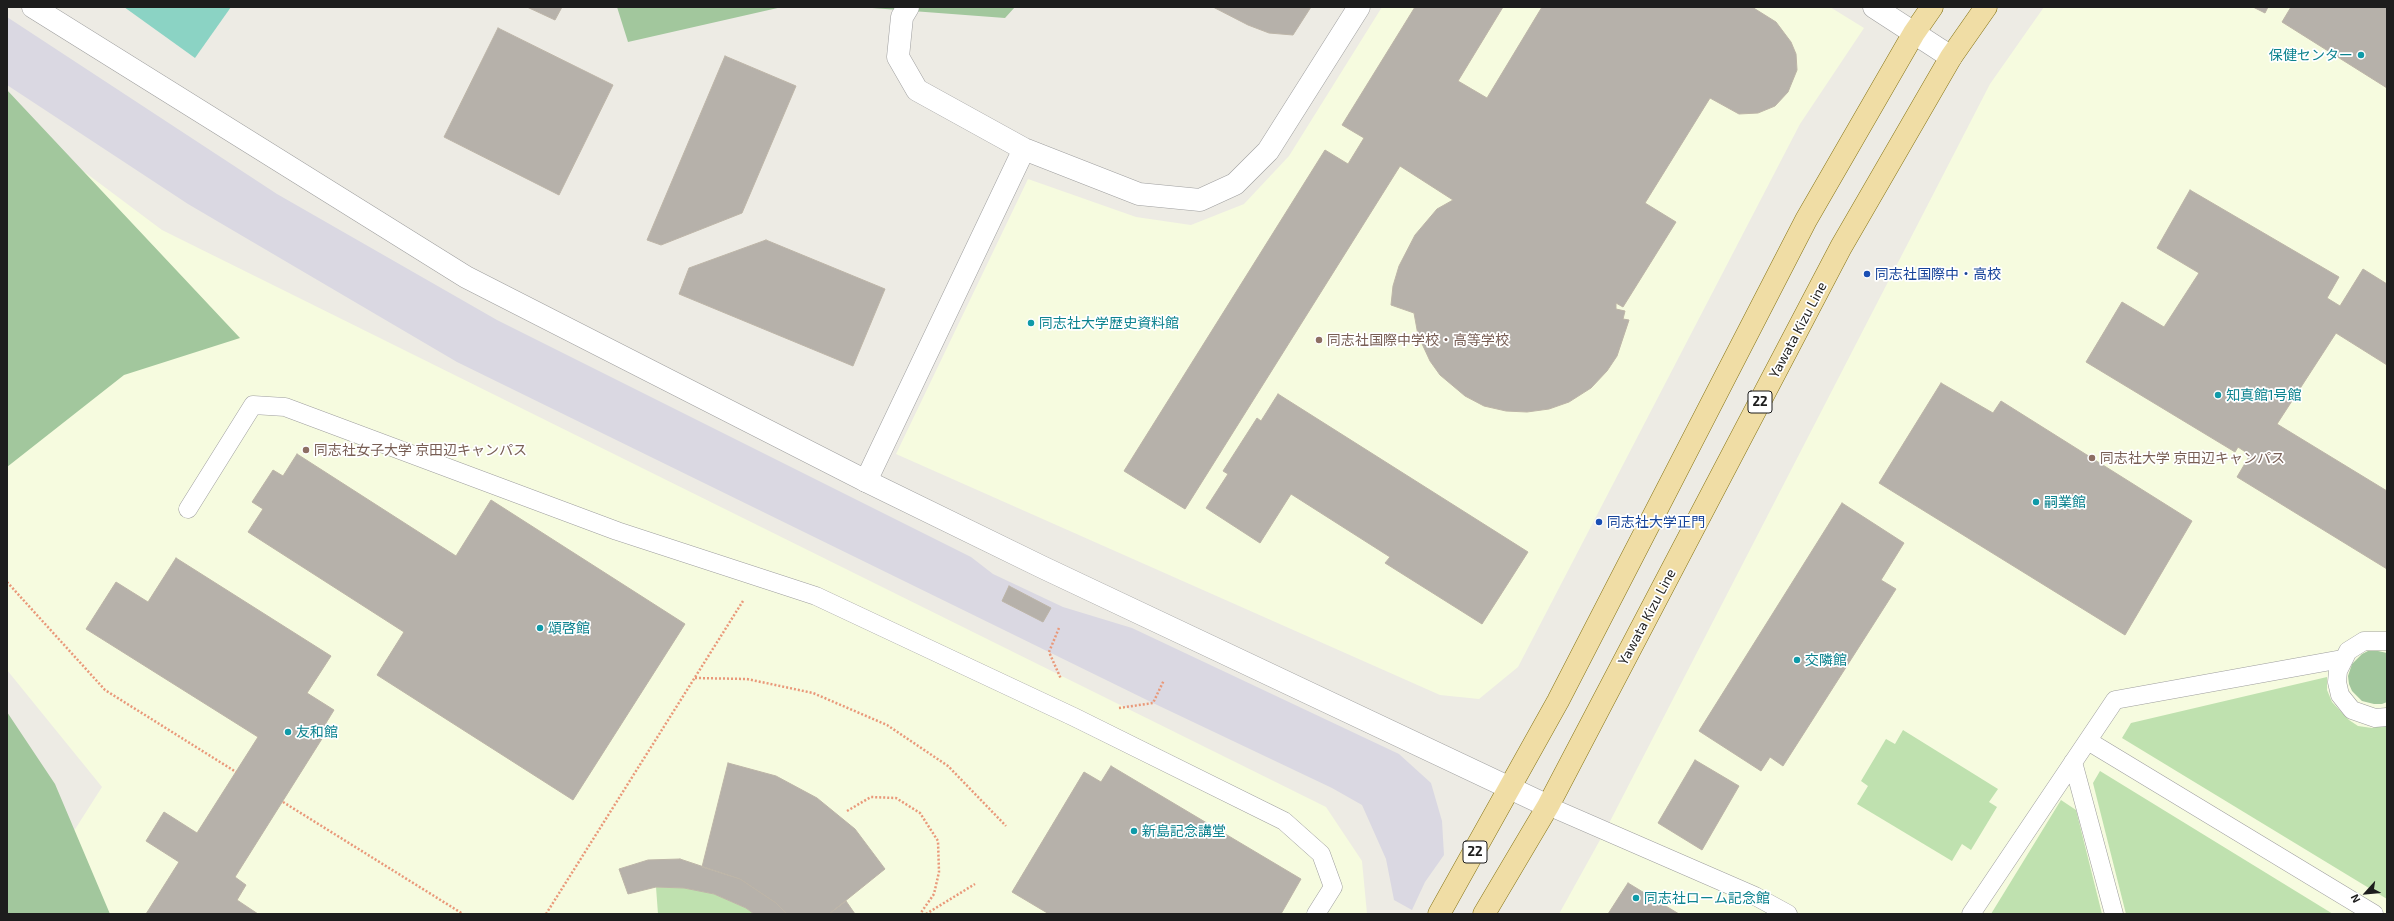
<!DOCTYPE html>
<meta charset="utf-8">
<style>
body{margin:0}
#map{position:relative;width:2394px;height:921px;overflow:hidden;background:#edebe4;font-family:"Exo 2",sans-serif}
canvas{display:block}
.frame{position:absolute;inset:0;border:8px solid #1d1d1d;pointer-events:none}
.north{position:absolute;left:2346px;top:873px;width:40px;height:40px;-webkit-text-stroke:3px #fff;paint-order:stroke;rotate:243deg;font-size:11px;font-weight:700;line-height:16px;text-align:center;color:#1d1d1d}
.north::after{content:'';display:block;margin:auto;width:14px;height:18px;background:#1d1d1d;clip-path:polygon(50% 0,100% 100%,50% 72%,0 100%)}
</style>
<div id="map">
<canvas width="2394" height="921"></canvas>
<div class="frame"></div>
<div class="north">N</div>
</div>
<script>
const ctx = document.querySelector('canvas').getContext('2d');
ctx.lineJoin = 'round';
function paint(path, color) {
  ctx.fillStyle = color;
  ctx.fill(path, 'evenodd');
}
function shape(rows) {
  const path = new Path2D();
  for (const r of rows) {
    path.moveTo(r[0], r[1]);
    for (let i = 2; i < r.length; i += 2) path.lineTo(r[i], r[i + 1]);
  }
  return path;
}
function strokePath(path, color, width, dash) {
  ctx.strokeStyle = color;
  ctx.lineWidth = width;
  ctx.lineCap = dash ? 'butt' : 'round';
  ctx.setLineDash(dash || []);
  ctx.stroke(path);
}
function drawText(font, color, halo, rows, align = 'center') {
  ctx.font = font + ' "Exo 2","Noto Sans JP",sans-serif';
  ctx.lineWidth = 3.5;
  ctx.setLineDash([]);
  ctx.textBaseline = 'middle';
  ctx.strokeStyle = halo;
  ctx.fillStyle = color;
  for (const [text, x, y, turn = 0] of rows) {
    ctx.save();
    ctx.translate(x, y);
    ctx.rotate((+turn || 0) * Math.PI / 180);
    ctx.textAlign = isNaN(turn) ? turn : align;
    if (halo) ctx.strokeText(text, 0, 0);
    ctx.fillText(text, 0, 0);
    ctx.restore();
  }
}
paint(shape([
 [1382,7,1830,7,1864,28,1800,124,1518,667,1479,699,1440,695,896,454,1028,179,1136,217,1191,225,1244,204,1289,156],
 [2044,7,2387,7,2387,914,1559,914,1605,831,1990,84],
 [7,114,162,230,1326,807,1362,861,1367,914,21,914,102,787,7,670]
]), '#f6fbdf');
paint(shape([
 [2327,677,2327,690,2332,702,2349,720,2358,726,2372,728,2387,725,2387,899,2122,738,2131,723],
 [1903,730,1998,789,1989,802,1997,807,1971,850,1962,844,1952,861,1857,804,1868,786,1861,781,1886,739,1895,744],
 [2100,771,2333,914,2126,914,2093,783],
 [2061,800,2076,810,2102,914,1991,914],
 [656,887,684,888,714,894,746,908,754,914,658,914]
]), '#bfe1af');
paint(shape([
 [617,7,782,7,628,42],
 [859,7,1015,7,1005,18],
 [7,90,240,338,124,375,7,467],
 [2368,651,2378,651,2387,653,2387,702,2382,704,2374,704,2362,701,2352,691,2349,684,2348,676,2352,664,2362,654],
 [7,712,55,784,110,914,7,914]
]), '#a2c79d');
paint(shape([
 [124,7,231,7,195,58]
]), '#8bd3c4');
paint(shape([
 [7,17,277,194,497,320,971,557,993,574,1063,607,1132,628,1399,754,1431,783,1442,821,1444,855,1425,882,1412,910,1394,900,1386,859,1362,805,1332,788,1153,703,457,362,188,204,7,85]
]), '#dad8e2');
const building = shape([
 [527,7,562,7,555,20,527,7],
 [1213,7,1311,7,1293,35,1269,33,1248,25,1213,7],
 [1415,7,1503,7,1458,81,1487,98,1542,7,1752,7,1776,22,1791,42,1796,54,1797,70,1788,92,1775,106,1758,113,1739,114,1710,98,1645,203,1676,222,1623,307,1616,303,1616,309,1625,311,1623,319,1629,320,1617,356,1607,371,1591,388,1569,402,1549,409,1527,412,1506,411,1484,406,1465,396,1440,375,1430,361,1418,335,1414,313,1391,305,1393,286,1399,266,1415,235,1437,209,1453,200,1400,166,1185,509,1124,471,1325,150,1348,164,1364,138,1342,125,1415,7],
 [2253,7,2268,7,2265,13,2253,7],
 [2291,7,2387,7,2387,88,2282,22,2291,7],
 [498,28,613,85,559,195,444,137,498,28],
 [725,56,796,86,742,213,661,245,647,240,725,56],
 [2190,190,2339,277,2327,298,2340,306,2363,269,2387,284,2387,365,2336,333,2277,424,2387,491,2387,569,2237,477,2250,455,2238,447,2235,452,2086,362,2122,302,2164,327,2199,273,2157,248,2190,190],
 [766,240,885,289,853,366,679,294,689,268,766,240],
 [1941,383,1993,413,2001,401,2192,521,2125,635,1879,483,1941,383],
 [1278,394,1528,552,1482,624,1385,563,1390,557,1291,494,1260,543,1206,508,1228,474,1223,471,1257,418,1261,421,1278,394],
 [297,454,456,556,491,500,685,624,573,800,377,675,404,632,248,532,263,509,252,502,273,470,283,476,297,454],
 [1842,503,1904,543,1881,580,1896,589,1783,766,1770,757,1761,771,1699,731,1842,503],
 [176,558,331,656,307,693,334,710,326,723,330,726,235,877,246,885,237,900,258,914,146,914,179,862,146,841,164,812,197,833,258,737,86,629,116,582,148,602,176,558],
 [1009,586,1051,608,1043,622,1002,601,1009,586],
 [1695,760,1739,786,1702,850,1658,823,1695,760],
 [728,763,776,776,817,798,855,829,885,869,829,914,787,914,776,903,740,879,702,867,728,763],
 [1111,766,1301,879,1281,914,1049,914,1012,892,1084,772,1101,782,1111,766],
 [680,859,740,879,776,903,787,914,754,914,746,908,714,894,684,888,656,887,628,894,619,869,648,860,680,859],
 [1628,883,1679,914,1608,914,1628,883],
 [846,901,855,914,829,914,846,901]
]);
paint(building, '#b6b1aa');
strokePath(building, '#bdb5a8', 1);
const service = shape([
 [188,509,253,405,285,407,617,531,816,596,1074,717,1284,821,1321,854,1333,887,1316,914],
 [2387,641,2364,641,2348,651,2338,671,2337,682,2340,695,2352,710,2375,718,2387,717],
 [2088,741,2374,914],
 [2073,762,2114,914],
 [1548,806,1755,896,1788,914],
 [1971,914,2115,700,2342,659]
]);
const minor = shape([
 [908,7,902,17,898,57,917,90,1024,149,1139,194,1200,200,1235,184,1268,151,1359,7],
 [1874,7,1951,57],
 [866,481,1024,149]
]);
const tertiary = shape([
 [33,7,466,277,866,481,1042,567,1548,806]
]);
const primary = shape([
 [1439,914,1558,701,1806,220,1914,33,1932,7],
 [1484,914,1548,806,1841,247,1951,57,1986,7]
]);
strokePath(service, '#9e9e9e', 19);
strokePath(minor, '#9e9e9e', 23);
strokePath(tertiary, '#9e9e9e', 23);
strokePath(primary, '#847211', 23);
strokePath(shape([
 [7,582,105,690,236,772],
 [1059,628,1049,652,1061,679],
 [695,678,747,679,813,693,887,725,948,766,1006,826],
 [1119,708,1153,703,1164,680],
 [283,802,463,914],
 [847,811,871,797,896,798,920,813,938,841,939,872,934,894,920,914],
 [546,914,743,601],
 [926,914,975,884]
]), '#e99879', 2.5, [2, 2]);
strokePath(service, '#fff', 18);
strokePath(minor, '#fff', 22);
strokePath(tertiary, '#fff', 22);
strokePath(primary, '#f0dda5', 22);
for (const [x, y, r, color] of [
 [2361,55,4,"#0f9aa8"],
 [1867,274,4,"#1a4fb4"],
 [1031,323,4,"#0f9aa8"],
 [1319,340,4,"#8d6e63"],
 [2218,395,4,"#0f9aa8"],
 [306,450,4,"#8d6e63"],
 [2092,458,4,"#8d6e63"],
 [2036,502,4,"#0f9aa8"],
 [1599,522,4,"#1a4fb4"],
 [540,628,4,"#0f9aa8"],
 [1797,660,4,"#0f9aa8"],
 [288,732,4,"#0f9aa8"],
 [1134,831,4,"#0f9aa8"],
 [1636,898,4,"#0f9aa8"]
]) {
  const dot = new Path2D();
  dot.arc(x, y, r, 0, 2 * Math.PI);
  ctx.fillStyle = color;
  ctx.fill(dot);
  strokePath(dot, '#fff', 1.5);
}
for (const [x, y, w] of [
 [1760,402,24],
 [1475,852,24]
]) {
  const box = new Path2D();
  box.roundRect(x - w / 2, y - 11, w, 22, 3);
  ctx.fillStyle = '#fff';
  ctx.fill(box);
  strokePath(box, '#1d1d1d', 1);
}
drawText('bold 13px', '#1d1d1d', null, [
 ["22",1760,402],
 ["22",1475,852]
]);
drawText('14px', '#0d838f', '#fff', [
 ["保健センター",2353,55,"right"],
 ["同志社大学歴史資料館",1039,323],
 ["知真館1号館",2226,395],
 ["嗣業館",2044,502],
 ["頌啓館",548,628],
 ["交隣館",1805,660],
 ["友和館",296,732],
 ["新島記念講堂",1142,831],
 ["同志社ローム記念館",1644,898]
], 'left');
drawText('14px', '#164399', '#fff', [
 ["同志社国際中・高校",1875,274],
 ["同志社大学正門",1607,522]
], 'left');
drawText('14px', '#1d1d1d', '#fff', [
 ["Yawata Kizu Line",1798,330,-62],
 ["Yawata Kizu Line",1647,617,-62]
]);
drawText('14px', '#785e54', '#fff', [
 ["同志社国際中学校・高等学校",1327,340],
 ["同志社女子大学 京田辺キャンパス",314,450],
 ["同志社大学 京田辺キャンパス",2100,458]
], 'left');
</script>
